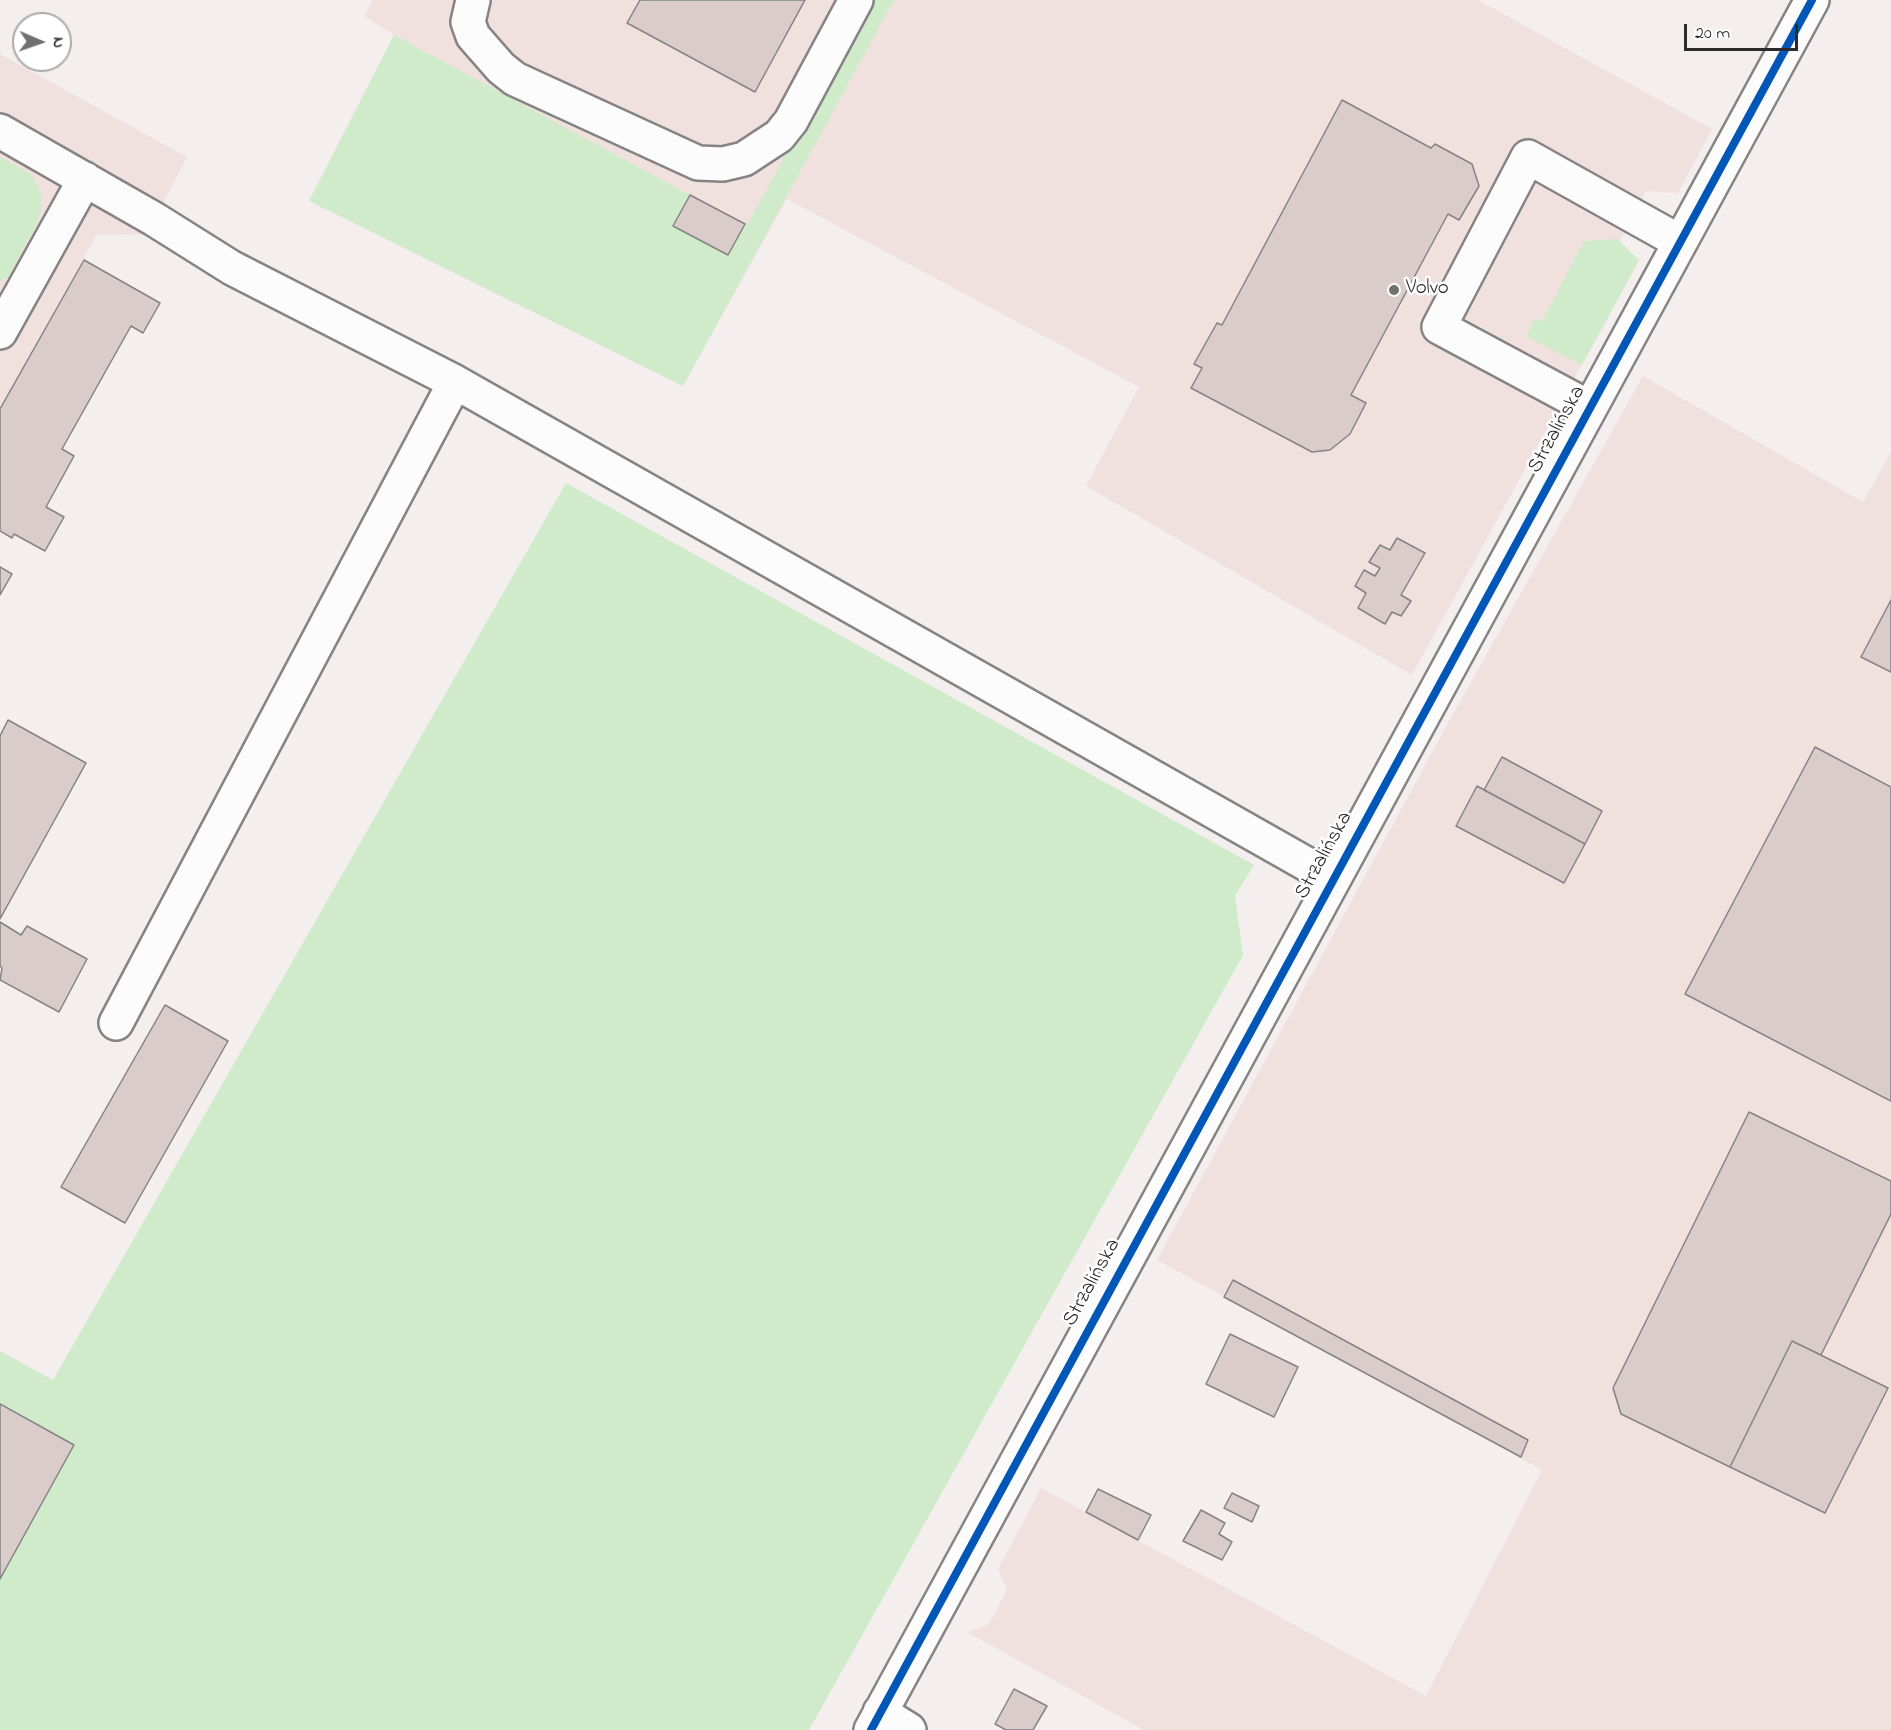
<!DOCTYPE html>
<meta charset="utf-8">
<style>
body{margin:0}
#map{position:relative;width:1891px;height:1730px;overflow:hidden;background:#f4eeee;font-family:"Indie Flower",sans-serif}
canvas{display:block}
.north{position:absolute;left:12px;top:12px;width:60px;height:60px;box-sizing:border-box;background:#fff;border:2px solid #aaa;border-radius:50%;rotate:92deg;font-size:16px;font-weight:700;line-height:24px;text-align:center;color:#2b2b2b}
.north::after{content:'';display:block;margin:auto;width:21px;height:27px;background:#716f6f;clip-path:polygon(50% 0,100% 100%,50% 72%,0 100%)}
.scale{position:absolute;left:1684px;top:24px;width:114px;height:27px;box-sizing:border-box;border:3px solid #2b2b2b;border-top:0;padding-left:8px;font-size:18px;line-height:21px;white-space:nowrap;color:#2b2b2b;-webkit-text-stroke:4px #fff;paint-order:stroke}
</style>
<div id="map">
<canvas width="1891" height="1730"></canvas>
<div class="north">N</div>
<div class="scale">20 m</div>
</div>
<script>
const ctx = document.querySelector('canvas').getContext('2d');
ctx.lineJoin = 'round';
function paint(path, color) {
  ctx.fillStyle = color;
  ctx.fill(path, 'evenodd');
}
function shape(rows) {
  const path = new Path2D();
  for (const r of rows) {
    path.moveTo(r[0], r[1]);
    for (let i = 2; i < r.length; i += 2) path.lineTo(r[i], r[i + 1]);
  }
  return path;
}
function strokePath(path, color, width, dash) {
  ctx.strokeStyle = color;
  ctx.lineWidth = width;
  ctx.lineCap = dash ? 'butt' : 'round';
  ctx.setLineDash(dash || []);
  ctx.stroke(path);
}
function drawText(font, color, halo, rows, align = 'center') {
  ctx.font = font + ' "Indie Flower",sans-serif';
  ctx.lineWidth = 5;
  ctx.setLineDash([]);
  ctx.textBaseline = 'middle';
  ctx.strokeStyle = halo;
  ctx.fillStyle = color;
  for (const [text, x, y, turn = 0] of rows) {
    ctx.save();
    ctx.translate(x, y);
    ctx.rotate((+turn || 0) * Math.PI / 180);
    ctx.textAlign = isNaN(turn) ? turn : align;
    if (halo) ctx.strokeText(text, 0, 0);
    ctx.fillText(text, 0, 0);
    ctx.restore();
  }
}
paint(shape([
 [373,0,1478,0,1712,129,1678,193,1646,191,1620,241,1639,261,1412,675,1086,486,1139,387,787,199,683,386,309,201,394,35,364,16],
 [0,54,187,157,147,235,97,234,0,409],
 [1643,376,1863,502,1891,452,1891,1730,1144,1730,967,1632,989,1624,1007,1590,998,1569,1041,1488,1426,1696,1542,1470,1157,1260,1448,723]
]), '#f1e1de');
paint(shape([
 [869,0,894,0,683,386,309,201,394,35,690,195,673,226,728,255,745,224,748,224],
 [0,157,31,174,41,193,42,207,37,223,8,277,0,281],
 [1617,239,1639,260,1582,365,1526,336,1535,318,1542,322,1584,241],
 [566,483,1254,865,1235,896,1243,955,809,1730,0,1730,0,1579,74,1445,0,1404,0,1351,53,1380]
]), '#cfebca');
const building = shape([
 [640,0,805,0,755,92,627,23,640,0],
 [1342,100,1431,148,1435,144,1472,164,1479,186,1459,220,1448,214,1351,395,1366,403,1350,434,1330,450,1312,452,1191,388,1202,368,1194,364,1217,323,1222,325,1342,100],
 [690,195,745,224,728,255,673,226,690,195],
 [84,260,160,303,143,333,131,326,62,449,74,456,46,507,64,517,45,551,14,534,12,538,0,531,0,409,84,260],
 [1397,538,1425,553,1401,595,1411,601,1401,616,1392,612,1385,624,1358,608,1366,593,1355,586,1364,570,1375,576,1380,568,1369,562,1380,545,1390,550,1397,538],
 [0,567,12,574,0,595,0,567],
 [1891,600,1891,672,1861,657,1891,600],
 [8,720,86,763,0,919,0,736,8,720],
 [1815,747,1891,787,1891,1101,1685,994,1815,747],
 [1502,757,1602,811,1585,844,1484,790,1502,757],
 [1477,786,1585,844,1564,883,1456,826,1477,786],
 [0,922,21,935,27,926,87,959,59,1012,0,980,2,968,0,966,0,922],
 [165,1005,228,1041,125,1223,61,1187,165,1005],
 [1749,1112,1891,1181,1891,1214,1821,1355,1792,1341,1730,1467,1621,1414,1613,1388,1749,1112],
 [1233,1280,1528,1440,1521,1457,1224,1297,1233,1280],
 [1230,1334,1298,1367,1274,1417,1206,1384,1230,1334],
 [1792,1341,1888,1388,1825,1513,1730,1467,1792,1341],
 [0,1404,74,1445,0,1579,0,1404],
 [1098,1489,1151,1515,1138,1540,1086,1512,1098,1489],
 [1232,1493,1259,1506,1252,1522,1224,1508,1232,1493],
 [1201,1510,1225,1523,1219,1534,1232,1542,1222,1560,1183,1541,1201,1510],
 [1014,1689,1047,1706,1033,1730,1006,1730,995,1724,1014,1689]
]);
paint(building, '#daccca');
strokePath(building, '#858383', 1.5);
const minor = shape([
 [473,0,468,22,473,36,501,68,515,79,698,163,723,164,744,159,779,136,791,121,856,0],
 [0,131,154,219,232,268,455,382,1333,879],
 [0,332,85,179],
 [1590,408,1439,327,1528,157,1680,242],
 [116,1023,455,382],
 [880,1712,909,1730],
 [871,1730,1812,0]
]);
strokePath(minor, '#858383', 38);
strokePath(minor, '#fdfcfc', 33);
strokePath(shape([
 [871,1730,1812,0]
]), '#0057b8', 8);
for (const [x, y, r, color] of [
 [1394,290,6,"#716f6f"]
]) {
  const dot = new Path2D();
  dot.arc(x, y, r, 0, 2 * Math.PI);
  ctx.fillStyle = color;
  ctx.fill(dot);
  strokePath(dot, '#fff', 2);
}
drawText('21px', '#2b2b2b', '#fff', [
 ["Volvo",1406,290]
], 'left');
drawText('21px', '#2b2b2b', '#fff', [
 ["Strzalińska",1558,430,-61],
 ["Strzalińska",1325,856,-61],
 ["Strzalińska",1093,1283,-61]
]);
</script>
